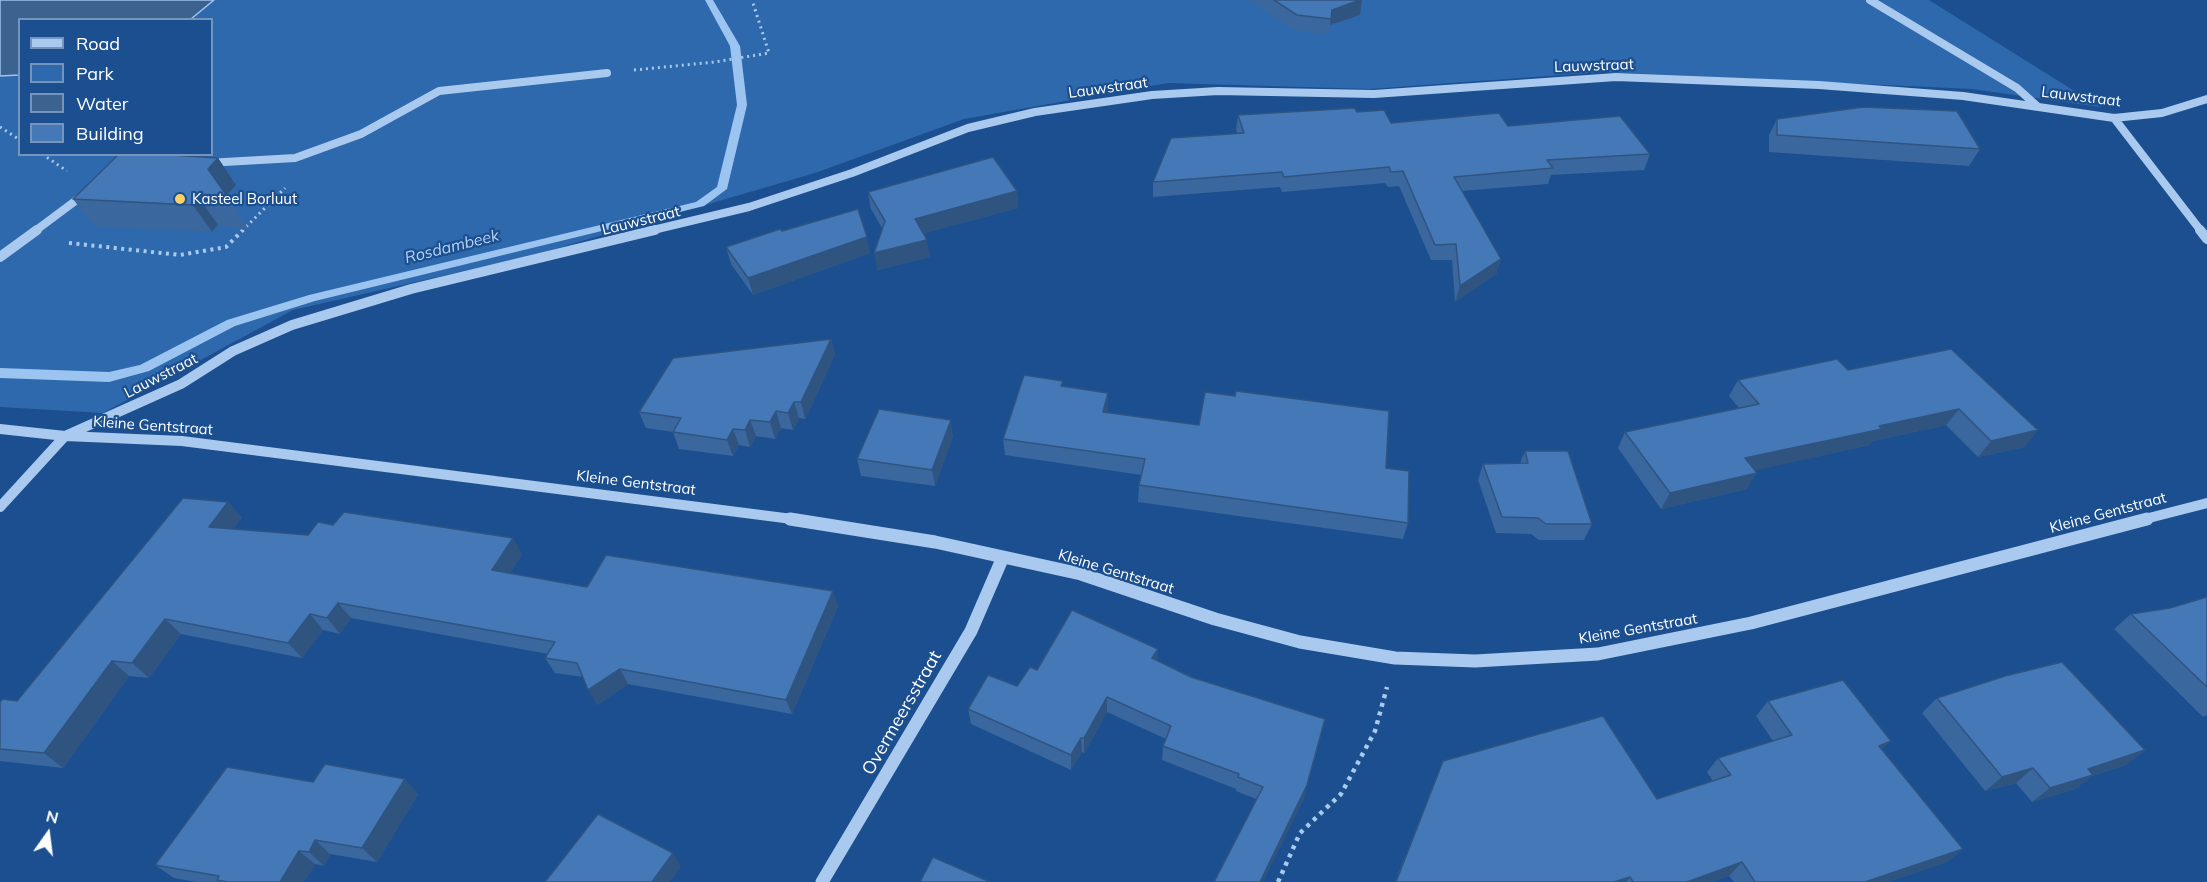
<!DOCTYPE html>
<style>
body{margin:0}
#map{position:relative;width:2207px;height:882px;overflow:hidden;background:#1b4f8f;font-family:Mulish,sans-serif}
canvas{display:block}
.legend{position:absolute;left:18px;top:18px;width:195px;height:138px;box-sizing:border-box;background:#1b4f8f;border:2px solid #7695bc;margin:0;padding:8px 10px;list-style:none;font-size:18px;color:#fff}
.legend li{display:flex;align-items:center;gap:12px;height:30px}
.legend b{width:30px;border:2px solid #7695bc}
.north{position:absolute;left:18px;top:804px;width:60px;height:60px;-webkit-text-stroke:4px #1b4f8f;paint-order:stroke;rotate:14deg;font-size:16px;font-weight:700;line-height:24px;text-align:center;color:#fff}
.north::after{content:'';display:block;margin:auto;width:21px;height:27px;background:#fff;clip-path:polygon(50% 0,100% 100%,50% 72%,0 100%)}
</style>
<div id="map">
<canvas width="2207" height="882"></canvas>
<ul class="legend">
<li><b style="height:8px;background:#a9c9ee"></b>Road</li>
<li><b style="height:16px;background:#2e69ad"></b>Park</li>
<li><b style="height:16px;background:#3c6290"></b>Water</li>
<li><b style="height:16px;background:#4478b7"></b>Building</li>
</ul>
<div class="north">N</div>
</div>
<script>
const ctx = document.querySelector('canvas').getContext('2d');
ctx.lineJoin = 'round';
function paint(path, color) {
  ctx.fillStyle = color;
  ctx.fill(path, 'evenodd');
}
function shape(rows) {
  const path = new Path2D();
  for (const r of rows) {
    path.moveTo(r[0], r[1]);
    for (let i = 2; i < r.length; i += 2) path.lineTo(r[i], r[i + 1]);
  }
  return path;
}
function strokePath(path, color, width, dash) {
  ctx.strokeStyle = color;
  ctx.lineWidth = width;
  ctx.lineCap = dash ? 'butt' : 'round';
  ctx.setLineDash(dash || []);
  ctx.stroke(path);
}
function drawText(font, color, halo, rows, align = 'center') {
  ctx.font = font + ' Mulish,sans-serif';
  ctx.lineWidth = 4.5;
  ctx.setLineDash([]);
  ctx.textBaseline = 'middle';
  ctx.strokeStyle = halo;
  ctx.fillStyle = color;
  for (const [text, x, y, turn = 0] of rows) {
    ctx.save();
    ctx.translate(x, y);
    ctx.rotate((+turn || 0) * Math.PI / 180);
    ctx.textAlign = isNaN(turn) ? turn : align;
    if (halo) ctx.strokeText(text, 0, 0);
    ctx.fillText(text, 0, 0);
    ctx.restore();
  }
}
paint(shape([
 [0,0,1929,0,2100,107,1972,89,1603,72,1370,89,1168,83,964,119,815,173,534,255,293,310,103,413,0,407],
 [20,20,212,20,212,154,20,154]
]), '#2e69ad');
const water = shape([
 [0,0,214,0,191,19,20,20,19,75,0,76,0,0]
]);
paint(water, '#3c6290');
strokePath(water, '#9cc4f0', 1.5);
paint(shape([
 [705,0,713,0,740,46,747,105,727,189,704,206,315,301,235,326,149,371,109,382,0,378,0,368,109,372,140,365,227,320,309,295,696,202,717,187,737,105,730,46,705,0]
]), '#9cc4f0');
strokePath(shape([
 [634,70,715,62,769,53,752,0],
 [0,127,20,140],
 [42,154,67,171],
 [242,231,285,188]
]), '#a9c9ee', 3, [2, 4]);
strokePath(shape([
 [69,243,180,255,226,247,243,230]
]), '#a9c9ee', 4, [3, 4.5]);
strokePath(shape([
 [1278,882,1300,833,1341,794,1375,731,1387,687]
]), '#a9c9ee', 4.5, [4, 5]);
strokePath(shape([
 [1870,0,2017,88,2037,106],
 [2114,118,2201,231],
 [207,163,295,158,361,134,439,91,607,73],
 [35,231,86,193],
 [649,231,749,207,852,173,968,128,1035,112,1152,95,1218,91,1374,94,1616,77,1819,85,1963,96,2114,118,2162,113,2207,99]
]), '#a9c9ee', 8);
strokePath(shape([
 [2200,230,2207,239],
 [0,257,37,230],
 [0,429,65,436,182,441,800,520],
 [0,507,65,436,181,384,233,351,292,325,411,289,655,230],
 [2141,520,2207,503]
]), '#a9c9ee', 10);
strokePath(shape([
 [790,519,935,542,1081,574,1215,619,1300,642,1395,658,1475,661,1598,654,1751,623,2147,519],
 [822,882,971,631,1003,557]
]), '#a9c9ee', 13);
paint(shape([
 [1249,0,1362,0,1360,15,1330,25,1329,34,1295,31],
 [1357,112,1391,123,1508,126,1650,154,1644,170,1551,175,1548,184,1462,191,1501,259,1496,274,1455,302,1452,260,1431,260,1399,186,1388,187,1385,183,1282,192,1280,187,1153,197,1153,182,1237,133,1236,130,1238,115],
 [1777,119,1980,149,1969,166,1769,152,1769,135],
 [218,158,236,185,226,195,250,231,218,225,212,232,94,226,73,199],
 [1017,191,1018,208,924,233,930,257,877,270,882,228,871,209,868,192],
 [782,231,870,253,753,295,731,264,726,247],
 [831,339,835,355,805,419,799,418,793,430,781,428,775,439,756,436,750,447,739,445,733,456,679,449,673,432,646,428,639,412],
 [1951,349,2025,447,1978,457,1946,425,1873,441,1870,445,1755,470,1747,489,1661,509,1618,448,1625,432,1740,409,1729,396,1738,380,1848,370],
 [1063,387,1108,410,1107,412,1386,468,1408,523,1403,539,1138,502,1139,485,1141,475,1005,455,1003,439],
 [953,436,935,486,861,476,857,459],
 [1525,451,1592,524,1584,540,1539,540,1531,534,1496,533,1478,480,1483,464,1520,463],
 [228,502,242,518,233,529,522,554,510,573,587,587,838,606,792,714,628,684,597,705,583,677,555,673,545,658,548,654,351,618,340,634,323,630,302,658,181,634,149,678,129,676,63,768,0,761,0,702,17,701],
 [2207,597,2207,715,2203,717,2114,629,2131,614,2170,608],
 [1158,649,1157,661,1304,799,1256,799,1236,791,1236,789,1162,760,1163,746,1166,739,1107,712,1084,753,1082,752,1071,770,971,724,968,709,1017,686,1037,670],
 [1937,698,2145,750,2126,765,2092,776,2075,789,2032,802,2016,783,1985,791,1922,713],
 [1768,701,1882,750,1963,849,1947,862,1888,882,1734,882,1729,876,1712,882,1395,882,1443,761,1657,799,1713,781,1707,772,1718,758,1773,741,1756,716],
 [313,782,418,794,377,862,330,854,324,866,315,864,304,882,196,882,174,878,155,865]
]), '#3a679d');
paint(shape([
 [1360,0,1362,0,1360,15,1330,25,1332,10],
 [218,158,236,185,226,196,208,169],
 [1017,191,1018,208,918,235,915,219],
 [199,198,218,225,212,232,193,205],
 [867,237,870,253,753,295,748,278],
 [927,240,930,257,877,270,874,253],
 [1501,259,1496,274,1455,302,1460,286],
 [831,339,835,355,805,419,801,402],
 [1108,393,1108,410,1103,428,1103,412],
 [794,402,799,418,793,430,788,413],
 [1959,409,1946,425,1873,441,1870,445,1735,475,1745,458,1879,426],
 [776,411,781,428,775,439,770,422],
 [750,420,756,436,750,447,745,430],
 [951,420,953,436,935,486,932,470],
 [733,429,739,445,733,456,727,440],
 [2038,430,2025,447,1978,457,1991,441],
 [1757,473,1747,489,1661,509,1670,493],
 [228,502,242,518,223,543,209,527],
 [513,538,522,554,502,585,492,570],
 [833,591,838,606,792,714,786,700],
 [338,603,351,618,340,634,327,618],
 [310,614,323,630,302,658,288,643],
 [165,619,181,634,149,678,132,663],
 [1158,649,1157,664,1152,658],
 [112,661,129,676,63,768,44,753],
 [620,669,628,684,597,705,588,690],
 [1107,697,1107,712,1084,753,1084,738],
 [1081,738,1082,752,1071,770,1071,755],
 [1891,741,1877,755,1879,746],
 [2145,750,2126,765,2092,776,2075,789,2032,802,2050,788,2088,769],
 [2033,768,2016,783,1985,791,2002,777],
 [405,779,418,794,377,862,362,848],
 [1307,785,1304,799,1263,882,1260,882],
 [315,840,330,854,324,866,309,852],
 [1963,849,1947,862,1888,882,1865,882],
 [299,851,315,864,304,882,280,882],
 [673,853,681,867,670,882,652,882],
 [1742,862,1729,876,1712,882,1687,882],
 [1630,877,1626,882,1614,882]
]), '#305480');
const building = shape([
 [1274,0,1360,0,1332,10,1331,19,1297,15,1274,0],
 [1863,107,1957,111,1980,149,1777,135,1777,119,1863,107],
 [1355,108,1357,112,1384,110,1391,123,1499,113,1508,126,1620,116,1650,154,1547,160,1553,168,1454,177,1501,259,1460,286,1456,244,1435,245,1403,171,1391,172,1389,167,1284,177,1282,172,1153,182,1171,138,1244,133,1238,115,1355,108],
 [119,154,155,154,218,158,208,169,232,203,199,198,193,205,73,199,119,154],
 [993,157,1017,191,915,219,927,240,874,253,885,221,868,192,993,157],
 [858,209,867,237,748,278,726,247,780,229,782,231,858,209],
 [831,339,801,402,794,402,788,413,776,411,770,422,750,420,745,430,733,429,727,440,673,432,681,418,639,412,673,358,831,339],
 [1951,349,2038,430,1991,441,1959,409,1879,426,1882,429,1745,458,1757,473,1670,493,1625,432,1759,404,1738,380,1837,359,1848,370,1951,349],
 [1024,375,1063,381,1061,386,1108,393,1103,412,1199,425,1205,392,1235,396,1236,391,1389,411,1386,468,1409,471,1408,523,1139,485,1145,459,1003,439,1024,375],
 [879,409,951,420,932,470,857,459,879,409],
 [1525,451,1568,451,1592,524,1546,524,1538,518,1502,517,1483,464,1528,463,1525,451],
 [183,498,228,502,209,527,308,535,318,522,333,525,344,512,513,538,492,570,587,587,606,555,833,591,786,700,620,669,588,690,577,663,545,658,555,642,338,603,327,618,310,614,288,643,165,619,132,663,112,661,44,753,0,749,0,702,3,699,17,701,183,498],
 [2207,597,2207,687,2131,614,2170,608,2207,597],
 [1072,610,1158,649,1152,658,1191,677,1325,719,1307,785,1260,882,1214,882,1263,787,1238,777,1239,774,1163,746,1171,726,1107,697,1084,738,1081,738,1071,755,968,709,988,675,1017,686,1030,667,1037,670,1072,610],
 [2062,662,2145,750,2088,769,2093,775,2050,788,2033,768,2002,777,1937,698,2005,676,2062,662],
 [1843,680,1891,741,1879,746,1963,849,1865,882,1755,882,1742,862,1687,882,1633,882,1630,877,1614,882,1396,882,1443,761,1603,716,1657,799,1731,775,1718,758,1792,735,1768,701,1843,680],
 [325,764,405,779,362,848,315,840,309,852,299,851,280,882,228,882,217,880,219,876,155,865,227,767,313,782,325,764],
 [598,814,673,853,652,882,545,882,598,814],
 [933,857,990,882,920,882,933,857]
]);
paint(building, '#4478b7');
strokePath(building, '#305480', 1.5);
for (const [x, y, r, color] of [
 [180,199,6,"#ffd166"]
]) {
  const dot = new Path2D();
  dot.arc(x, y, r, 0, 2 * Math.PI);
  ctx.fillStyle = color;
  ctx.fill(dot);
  strokePath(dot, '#1b4f8f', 2);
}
drawText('15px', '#fff', '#1b4f8f', [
 ["Lauwstraat",1594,66,-2],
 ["Lauwstraat",1108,88,-8],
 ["Lauwstraat",2081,97,7],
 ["Lauwstraat",641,221,-14],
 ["Lauwstraat",161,376,-27],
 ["Kleine Gentstraat",153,426,4],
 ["Kleine Gentstraat",636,483,7],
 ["Kleine Gentstraat",2108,513,-15],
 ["Kleine Gentstraat",1116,572,17],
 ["Kleine Gentstraat",1638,629,-10]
]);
drawText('15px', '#fff', '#1b4f8f', [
 ["Kasteel Borluut",192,199]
], 'left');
drawText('italic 16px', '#b5d3f5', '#1b4f8f', [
 ["Rosdambeek",452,247,-14]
]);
drawText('18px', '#fff', '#1b4f8f', [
 ["Overmeersstraat",902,713,-60]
]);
</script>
